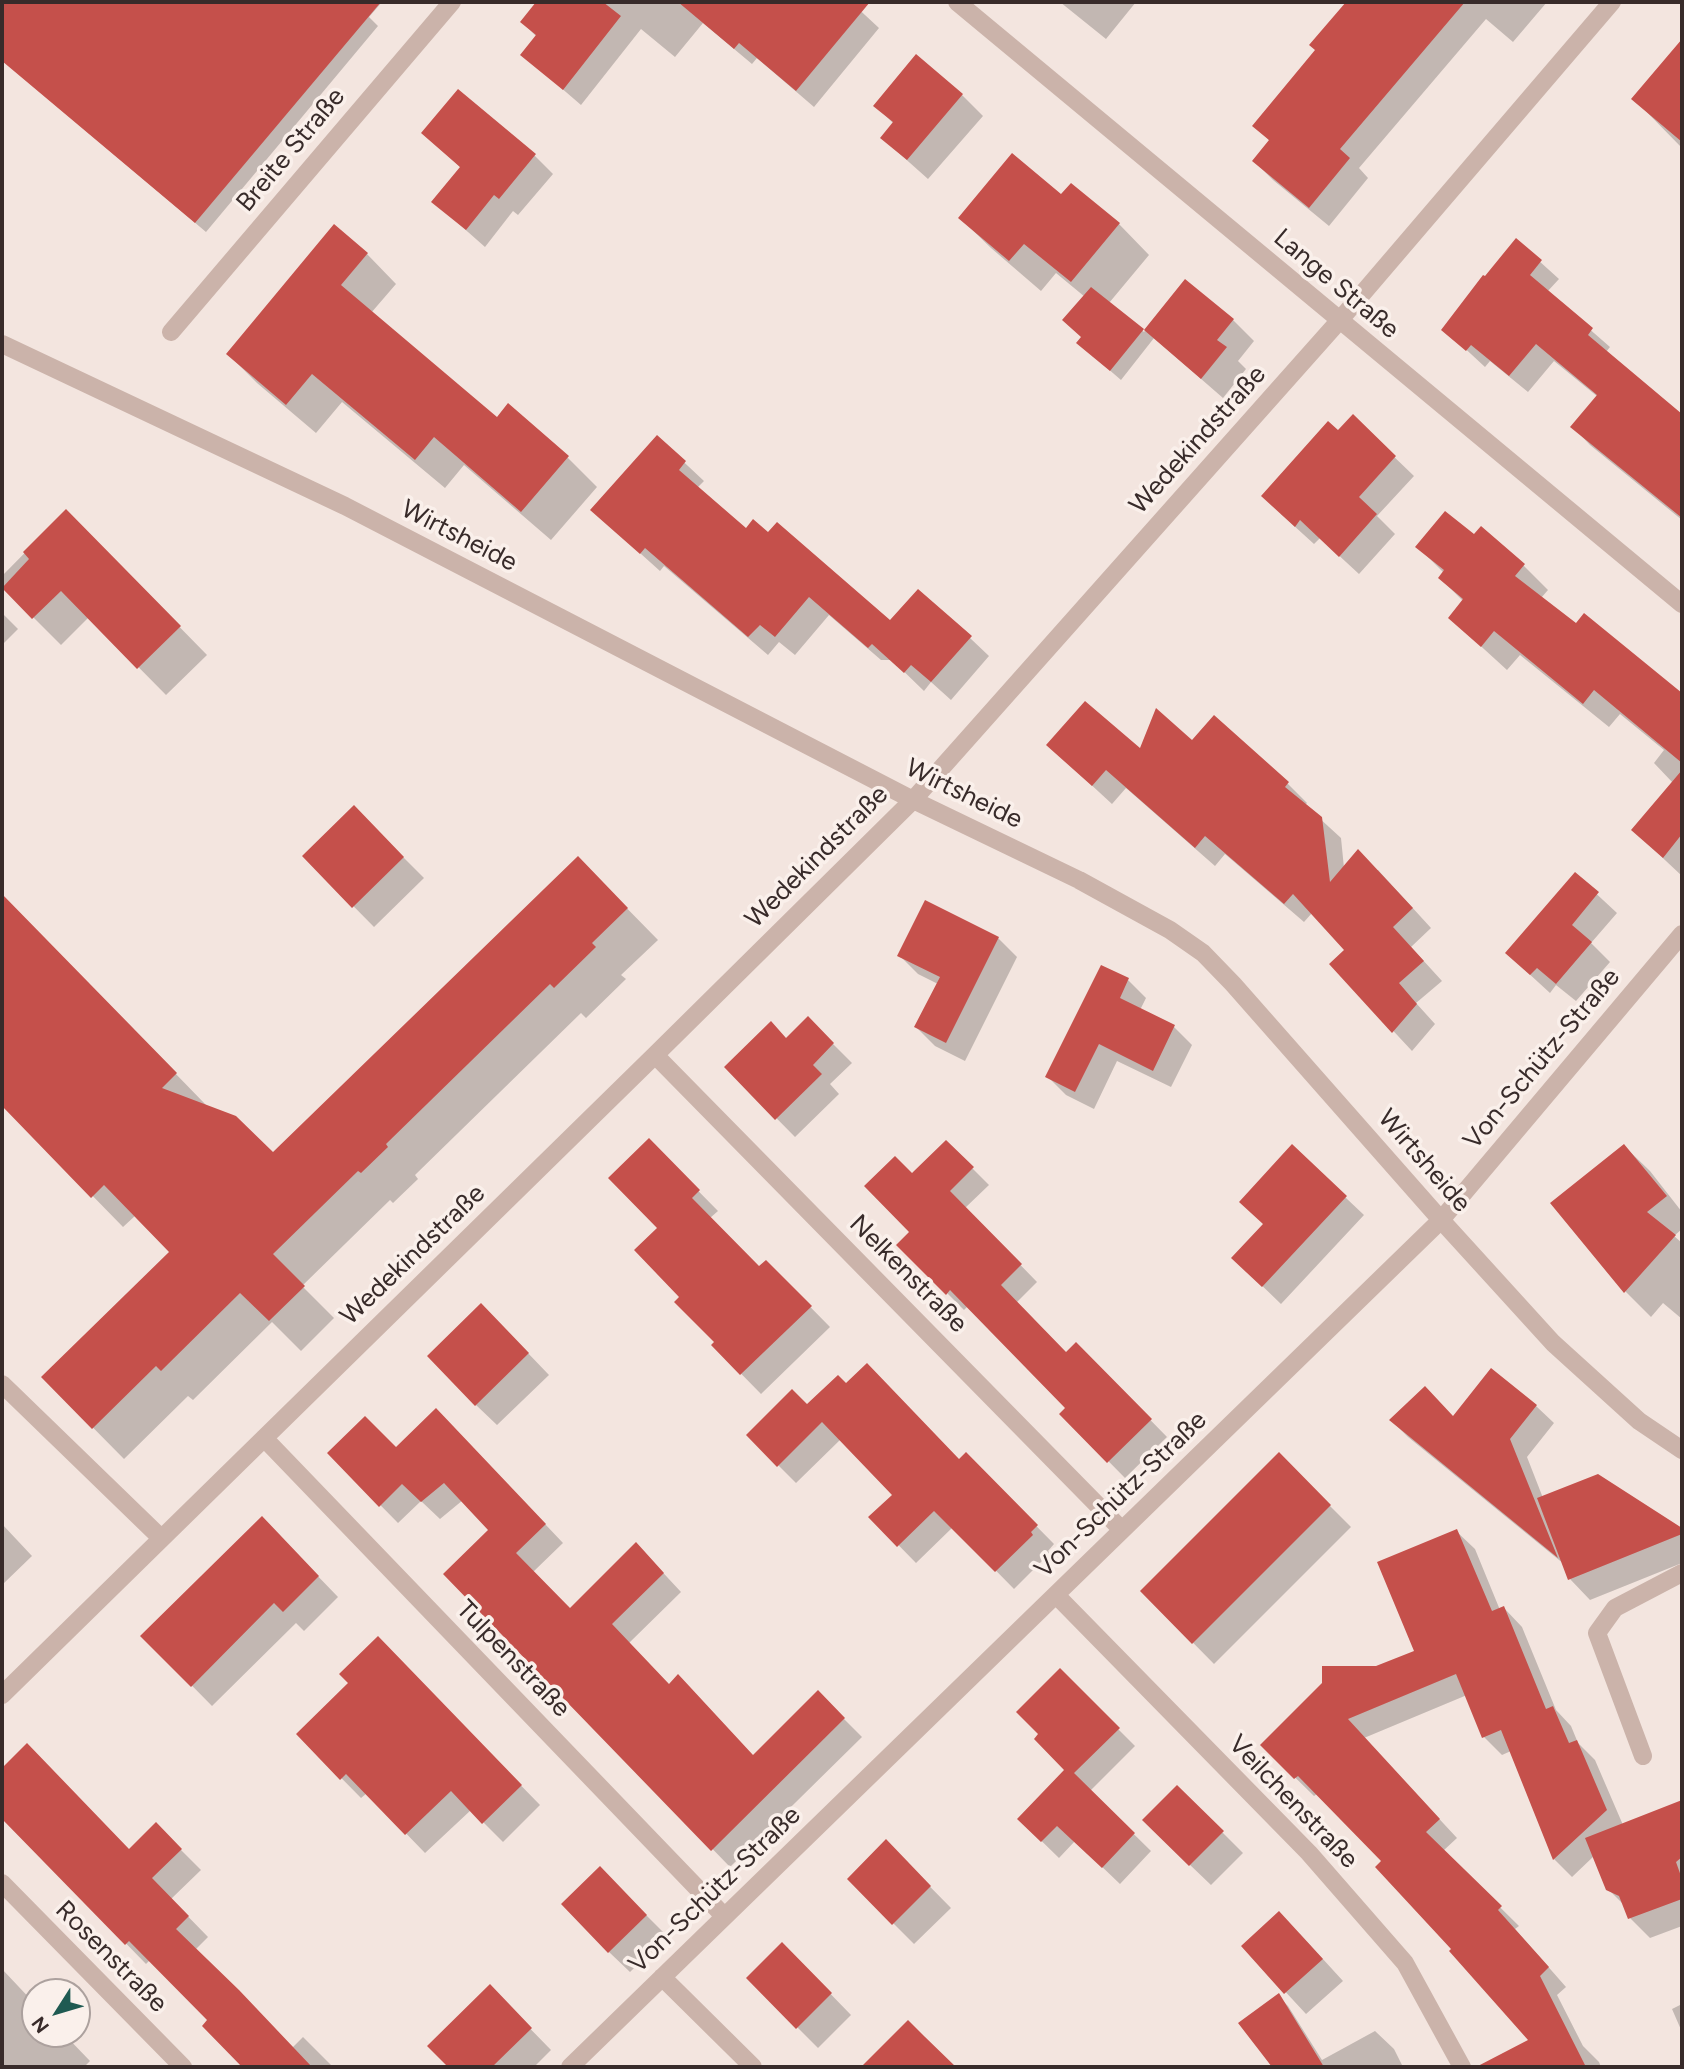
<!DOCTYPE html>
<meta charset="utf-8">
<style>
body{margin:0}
#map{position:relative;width:1684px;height:2069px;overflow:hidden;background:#f3e5df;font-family:Figtree,sans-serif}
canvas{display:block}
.frame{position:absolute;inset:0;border:4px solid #382b2a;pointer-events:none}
.north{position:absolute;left:21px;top:1978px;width:70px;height:70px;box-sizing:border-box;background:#faf0eb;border:2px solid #aca19e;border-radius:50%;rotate:233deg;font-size:19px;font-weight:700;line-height:28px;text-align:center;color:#382b2a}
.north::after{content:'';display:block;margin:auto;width:24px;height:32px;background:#1f5a52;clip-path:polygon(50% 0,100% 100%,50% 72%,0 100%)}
</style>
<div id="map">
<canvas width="1684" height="2069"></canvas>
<div class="frame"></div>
<div class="north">N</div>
</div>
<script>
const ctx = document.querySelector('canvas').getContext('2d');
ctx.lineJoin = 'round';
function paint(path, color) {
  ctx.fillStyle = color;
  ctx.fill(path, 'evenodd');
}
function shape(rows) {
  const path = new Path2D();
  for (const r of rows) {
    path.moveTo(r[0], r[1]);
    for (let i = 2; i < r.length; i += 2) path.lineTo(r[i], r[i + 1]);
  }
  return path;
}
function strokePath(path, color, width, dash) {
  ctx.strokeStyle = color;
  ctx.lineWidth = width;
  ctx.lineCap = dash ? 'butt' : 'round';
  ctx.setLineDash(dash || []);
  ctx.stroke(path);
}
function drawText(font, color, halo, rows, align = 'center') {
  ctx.font = font + ' Figtree,sans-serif';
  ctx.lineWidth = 7;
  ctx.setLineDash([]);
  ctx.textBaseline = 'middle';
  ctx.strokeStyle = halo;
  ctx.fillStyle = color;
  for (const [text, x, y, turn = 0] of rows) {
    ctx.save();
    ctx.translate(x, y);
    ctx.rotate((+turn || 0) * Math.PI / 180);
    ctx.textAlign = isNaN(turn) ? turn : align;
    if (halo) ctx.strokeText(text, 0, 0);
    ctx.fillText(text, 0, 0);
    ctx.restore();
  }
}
paint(shape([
 [2,2,382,2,369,17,378,26,206,232,2,60],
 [538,2,783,2,791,8,796,2,851,2,879,28,814,107,757,58,752,64,703,23,675,57,641,29,581,105,523,55,537,37,522,22],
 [1060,2,1136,2,1106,39],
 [1348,2,1547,2,1513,42,1486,19,1359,168,1368,178,1329,226,1273,180,1254,161,1270,141,1254,126,1317,51,1311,45],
 [1682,41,1682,148,1634,99],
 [916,57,962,95,983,116,928,179,882,138,894,124,876,106],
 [458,92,535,156,553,174,518,215,513,211,485,247,434,202,461,168,424,133],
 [1062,197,1119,224,1149,255,1109,303,1144,332,1186,281,1233,320,1254,341,1238,361,1246,369,1223,398,1154,338,1121,380,1078,343,1083,338,1085,297,1056,273,1041,291,991,248,960,218],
 [1517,241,1559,279,1547,292,1610,347,1606,352,1680,414,1682,411,1682,520,1590,445,1573,427,1598,397,1554,361,1528,392,1490,361,1485,367,1444,329],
 [367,254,396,284,371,313,497,419,508,406,568,458,597,487,551,540,464,465,445,488,342,402,316,433,257,383,228,354],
 [1338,433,1388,451,1414,476,1377,516,1395,534,1359,574,1320,538,1314,544,1281,514],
 [657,437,704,481,697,488,746,531,891,622,970,638,989,656,951,700,931,682,924,691,892,660,881,660,829,615,795,655,779,642,768,655,664,566,660,571,592,510],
 [66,511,207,655,166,695,89,617,61,645,2,586,2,576],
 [1474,537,1523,565,1548,590,1541,598,1576,626,1584,616,1682,696,1682,876,1633,830,1673,783,1654,763,1664,750,1620,714,1609,727,1520,655,1507,670,1450,618,1464,602,1440,578,1444,573,1417,546],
 [2,613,18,629,2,645],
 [1214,717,1288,784,1307,803,1305,805,1341,838,1344,868,1378,870,1431,928,1411,947,1442,981,1416,1003,1435,1024,1412,1051,1331,964,1347,950,1312,913,1304,922,1225,854,1215,866,1126,788,1112,804,1048,745,1141,751,1193,742],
 [354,808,424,878,374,927,304,856],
 [1575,874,1617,913,1591,943,1610,962,1576,1001,1556,985,1550,993,1526,971],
 [608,889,658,940,621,975,626,979,586,1018,581,1013,415,1175,418,1179,393,1203,390,1200,302,1286,334,1318,301,1351,272,1322,193,1400,188,1396,124,1459,43,1377,171,1252,136,1215,123,1227,2,1103,2,895,206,1105,273,1154],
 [998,938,1017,957,965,1061,935,1046,916,1027,938,984,918,974,899,955],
 [1128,980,1146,998,1140,1010,1174,1027,1192,1045,1171,1087,1117,1061,1094,1109,1066,1095,1048,1077],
 [808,1019,852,1063,830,1084,839,1094,795,1137,726,1067,787,1040],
 [649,1141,718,1211,710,1218,759,1269,766,1262,830,1327,761,1394,713,1345,717,1342,682,1297,660,1228],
 [946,1142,989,1185,965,1208,1037,1282,1016,1303,1066,1354,1076,1344,1167,1437,1125,1478,1062,1414,1067,1408,968,1306,964,1310,899,1245,911,1232,912,1175],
 [1624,1146,1650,1171,1682,1212,1682,1229,1674,1236,1682,1243,1682,1319,1663,1303,1651,1317,1626,1292,1553,1203],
 [1292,1147,1364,1215,1281,1304,1252,1276,1265,1224],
 [502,1326,549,1375,497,1425,476,1405],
 [1491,1370,1536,1406,1554,1423,1527,1457,1543,1498,1598,1476,1682,1530,1682,1563,1590,1600,1570,1579,1564,1564,1408,1437,1391,1420,1454,1418],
 [846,1386,959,1461,983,1472,1054,1544,1048,1551,1050,1553,1014,1589,953,1527,916,1563,871,1517,894,1495,841,1439,796,1483,748,1435],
 [454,1428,563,1543,533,1572,570,1611,654,1563,681,1592,629,1643,669,1686,754,1757,818,1693,862,1737,730,1867,446,1574,491,1530,463,1500,440,1519,421,1501,398,1523,329,1453,396,1449],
 [1279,1455,1351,1527,1214,1664,1142,1591],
 [2,1524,32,1556,2,1585],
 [1456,1531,1475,1549,1500,1610,1504,1608,1522,1627,1556,1710,1571,1726,1578,1743,1595,1760,1623,1825,1682,1802,1682,1926,1650,1938,1630,1918,1625,1906,1608,1889,1594,1856,1572,1877,1554,1859,1511,1751,1502,1755,1484,1737,1467,1695,1364,1738,1457,1838,1443,1851,1519,1926,1515,1929,1566,1987,1557,1995,1583,2046,1599,2062,1601,2067,1532,2067,1517,2047,1531,2040,1454,1949,1383,1862,1317,1794,1314,1796,1262,1745,1376,1668,1416,1652],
 [282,1539,338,1597,304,1631,296,1623,212,1706,143,1636],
 [378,1639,540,1805,503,1842,471,1810,425,1853,367,1793,361,1798,298,1734,351,1683],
 [1060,1671,1135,1746,1090,1791,1151,1851,1120,1884,1075,1841,1059,1858,1019,1819,1067,1770,1041,1734],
 [27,1745,129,1851,156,1825,201,1870,171,1899,208,1937,195,1950,292,2048,303,2037,333,2067,245,2067,204,2026,210,2020,150,1960,146,1964,2,1816,2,1770],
 [1177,1787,1243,1853,1211,1885,1165,1841],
 [886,1842,951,1908,914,1944,849,1879],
 [600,1869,667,1936,630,1972,609,1952],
 [1300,1934,1343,1981,1306,2014,1243,1946],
 [782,1944,851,2015,818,2048,748,1978],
 [2,1969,35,2004,35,2034,64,2034,90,2061,84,2067,2,2067],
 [1278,1996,1288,2006,1322,2060,1375,2031,1394,2049,1403,2067,1272,2067,1241,2023],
 [1682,2004,1682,2032,1672,2009],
 [510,2008,551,2050,534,2067,450,2067,429,2046]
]), '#0003');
paint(shape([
 [2,2,381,2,195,223,2,61],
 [536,2,603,2,621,16,563,90,520,55,536,35,520,22],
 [678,2,870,2,796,91,739,43,734,49],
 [1346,2,1465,2,1340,149,1350,158,1309,208,1252,161,1269,140,1252,126,1315,50,1309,45],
 [1682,39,1682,142,1631,99],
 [916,54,963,94,907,160,880,138,893,122,873,106],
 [458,89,536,154,499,199,494,195,466,230,431,202,460,167,421,133],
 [1012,153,1061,194,1071,183,1120,223,1071,282,1024,244,1009,261,958,218],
 [334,224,368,253,341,285,497,417,508,403,569,456,521,512,434,437,415,460,312,374,286,405,226,354],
 [1516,238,1542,260,1530,275,1593,328,1588,335,1682,414,1682,518,1570,427,1597,395,1536,344,1509,376,1471,345,1466,351,1441,330,1483,275,1485,276],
 [1185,279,1234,319,1217,340,1227,347,1201,379,1144,330],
 [1091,287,1144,329,1110,371,1076,343,1081,337,1062,320],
 [1353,414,1396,456,1359,497,1377,514,1339,557,1300,520,1295,527,1261,496,1328,421,1338,430],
 [657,435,686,461,679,470,746,528,753,519,768,532,777,522,890,620,918,589,972,636,931,682,911,665,904,673,872,644,868,648,809,597,775,637,760,625,748,637,645,548,640,554,590,510],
 [66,509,181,626,137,669,61,591,32,619,2,588,29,559,23,552],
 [1445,511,1474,534,1481,526,1525,564,1515,576,1576,623,1584,613,1682,693,1682,763,1594,690,1583,704,1494,631,1481,647,1448,618,1463,599,1438,578,1444,570,1415,547],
 [1085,701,1140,748,1156,708,1192,740,1214,715,1289,782,1285,787,1322,817,1330,882,1358,849,1413,908,1393,927,1424,961,1399,983,1417,1004,1392,1033,1329,964,1344,950,1293,894,1284,904,1205,836,1195,848,1106,770,1092,786,1046,745],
 [1682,770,1682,834,1663,858,1631,830],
 [354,805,404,857,352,908,302,856],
 [578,856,628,908,592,943,596,947,554,988,550,984,386,1144,388,1147,361,1173,358,1171,273,1254,305,1286,269,1321,240,1293,161,1371,156,1366,92,1429,41,1377,169,1252,104,1185,91,1198,2,1106,2,894,177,1073,162,1088,236,1116,273,1152],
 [1575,872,1599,892,1572,925,1592,942,1556,984,1537,968,1530,975,1505,953],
 [925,900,999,937,946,1043,914,1027,940,977,897,956],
 [1101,965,1129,978,1120,998,1175,1025,1153,1071,1099,1044,1075,1092,1045,1077],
 [808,1016,834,1043,813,1065,822,1074,775,1120,724,1067,771,1021,786,1038],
 [649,1138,700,1190,692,1198,759,1266,766,1260,812,1306,740,1375,711,1345,714,1342,674,1302,679,1297,634,1250,657,1228,608,1178],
 [946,1140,974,1167,950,1191,1022,1264,1001,1285,1066,1352,1076,1342,1152,1419,1107,1463,1059,1414,1065,1408,950,1290,946,1295,896,1245,909,1232,864,1186,895,1156,912,1173],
 [1292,1144,1347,1196,1262,1287,1231,1258,1263,1224,1239,1202],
 [1624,1144,1667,1196,1647,1212,1676,1235,1624,1293,1550,1203],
 [481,1303,529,1353,475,1406,427,1356],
 [867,1363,959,1459,966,1452,1038,1525,1031,1532,1033,1535,995,1572,934,1511,897,1547,868,1517,892,1495,822,1422,777,1467,746,1435,792,1389,807,1404,838,1375,846,1383],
 [1491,1368,1537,1405,1510,1439,1558,1558,1389,1420,1425,1386,1453,1416],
 [436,1408,546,1524,516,1553,570,1608,636,1542,664,1573,612,1624,669,1684,678,1674,753,1755,818,1690,845,1718,711,1851,443,1574,488,1530,444,1483,421,1502,402,1484,379,1507,327,1453,365,1416,396,1447],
 [1279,1452,1331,1505,1192,1644,1140,1591],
 [1598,1474,1682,1528,1682,1534,1568,1580,1537,1498],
 [262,1516,319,1576,283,1612,274,1603,191,1687,140,1636],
 [1457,1529,1492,1611,1504,1606,1546,1709,1553,1706,1569,1743,1577,1740,1607,1810,1553,1860,1501,1730,1482,1738,1456,1674,1348,1719,1440,1819,1426,1832,1502,1906,1498,1910,1549,1967,1540,1976,1586,2067,1476,2067,1528,2040,1449,1951,1451,1949,1375,1867,1381,1861,1298,1776,1294,1779,1260,1745,1322,1683,1322,1666,1376,1666,1414,1651,1377,1562],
 [378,1636,522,1785,482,1824,451,1791,405,1835,346,1774,340,1780,296,1734,348,1683,339,1674],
 [1060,1668,1120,1728,1074,1773,1135,1833,1102,1868,1057,1826,1041,1842,1017,1819,1064,1770,1034,1739,1038,1734,1016,1712],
 [27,1743,129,1849,156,1822,182,1849,152,1878,189,1916,176,1929,239,1990,312,2067,242,2067,202,2026,207,2020,129,1941,125,1945,2,1819,2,1768],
 [1177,1785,1224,1831,1189,1866,1142,1820],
 [1682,1800,1682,1857,1676,1862,1682,1879,1682,1899,1628,1919,1619,1896,1606,1890,1585,1838],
 [886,1839,931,1886,892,1925,847,1879],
 [600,1866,647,1915,608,1953,561,1904],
 [1279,1911,1323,1959,1284,1994,1241,1946],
 [782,1942,832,1993,796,2029,746,1978],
 [490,1984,532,2028,492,2067,448,2067,427,2046],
 [1279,1993,1324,2067,1272,2067,1238,2023],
 [908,2020,924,2036,956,2067,861,2067]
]), '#c5504b');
strokePath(shape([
 [957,2,1682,604],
 [171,332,452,2],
 [2,344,345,506,913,800,1079,880,1170,930,1203,953,1233,984,1441,1220,1553,1343,1639,1421,1682,1450],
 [655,1055,1122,1530],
 [2,1384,161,1538],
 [264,1438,724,1916],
 [1057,1596,1309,1853,1405,1963,1462,2067],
 [2,1695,655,1055,913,800,1339,321,1612,2],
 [1643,1756,1597,1633,1615,1608,1682,1573],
 [2,1883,183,2067],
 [662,1977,753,2067],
 [570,2067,1441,1220,1682,934]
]), '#cbb3aa', 18);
drawText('26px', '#382b2a', '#faf0eb', [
 ["Breite Straße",291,150,-50],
 ["Lange Straße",1336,284,40],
 ["Wedekindstraße",1198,440,-48],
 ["Wirtsheide",459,536,27],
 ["Wirtsheide",964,794,26],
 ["Wedekindstraße",817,857,-45],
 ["Von-Schütz-Straße",1542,1059,-50],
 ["Wirtsheide",1424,1161,49],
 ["Wedekindstraße",413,1255,-44],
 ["Nelkenstraße",908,1274,45],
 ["Von-Schütz-Straße",1121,1495,-44],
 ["Tulpenstraße",513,1659,46],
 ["Veilchenstraße",1293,1802,46],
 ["Von-Schütz-Straße",715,1890,-44],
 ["Rosenstraße",111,1957,45]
]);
</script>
